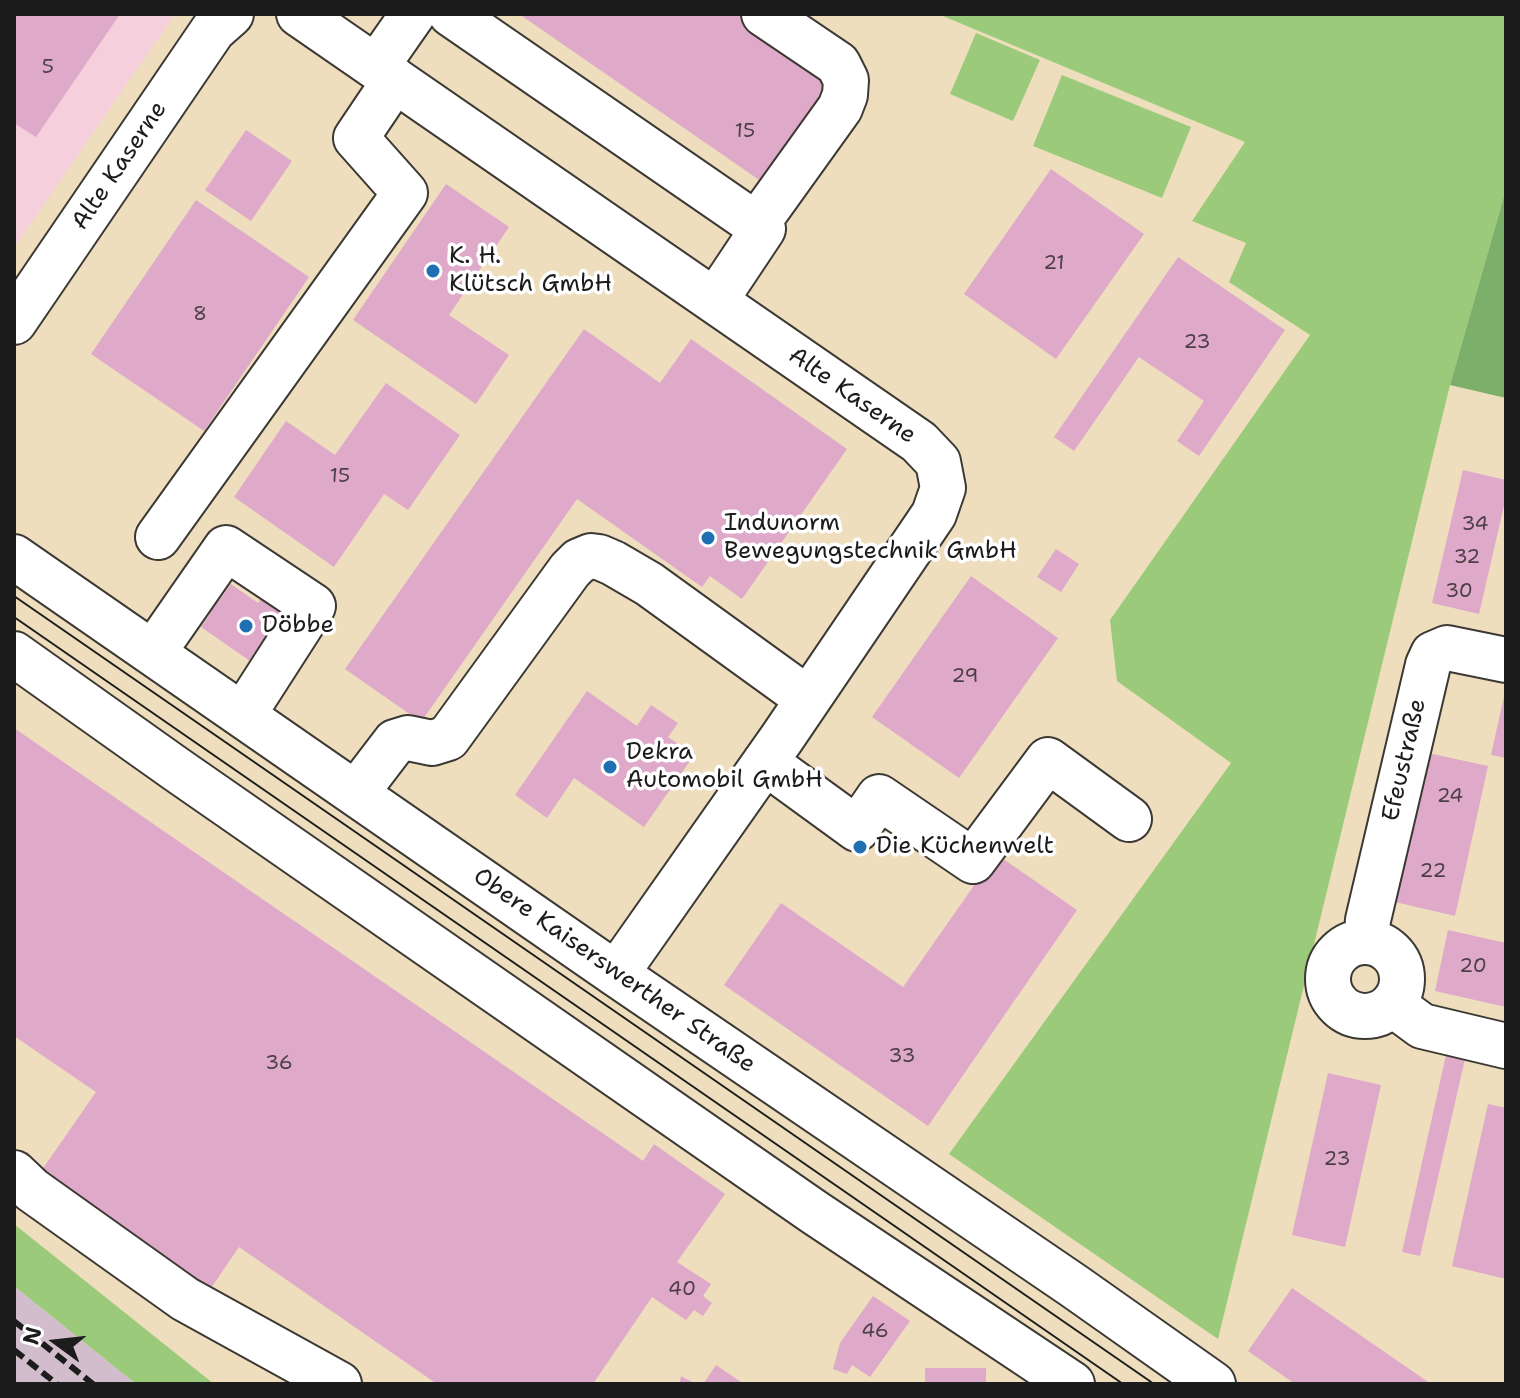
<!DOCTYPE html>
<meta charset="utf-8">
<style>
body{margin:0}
#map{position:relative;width:1520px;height:1398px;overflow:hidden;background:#eedebd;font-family:"Shantell Sans",sans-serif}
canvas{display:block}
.frame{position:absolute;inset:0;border:16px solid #1c1c1c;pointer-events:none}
.north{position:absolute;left:16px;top:1302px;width:80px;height:80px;-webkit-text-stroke:6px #fff;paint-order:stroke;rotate:285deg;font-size:22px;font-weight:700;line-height:32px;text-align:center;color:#1c1c1c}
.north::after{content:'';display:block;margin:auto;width:28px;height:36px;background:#1c1c1c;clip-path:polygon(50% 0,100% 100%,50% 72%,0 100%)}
</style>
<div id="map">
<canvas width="1520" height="1398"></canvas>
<div class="frame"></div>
<div class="north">N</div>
</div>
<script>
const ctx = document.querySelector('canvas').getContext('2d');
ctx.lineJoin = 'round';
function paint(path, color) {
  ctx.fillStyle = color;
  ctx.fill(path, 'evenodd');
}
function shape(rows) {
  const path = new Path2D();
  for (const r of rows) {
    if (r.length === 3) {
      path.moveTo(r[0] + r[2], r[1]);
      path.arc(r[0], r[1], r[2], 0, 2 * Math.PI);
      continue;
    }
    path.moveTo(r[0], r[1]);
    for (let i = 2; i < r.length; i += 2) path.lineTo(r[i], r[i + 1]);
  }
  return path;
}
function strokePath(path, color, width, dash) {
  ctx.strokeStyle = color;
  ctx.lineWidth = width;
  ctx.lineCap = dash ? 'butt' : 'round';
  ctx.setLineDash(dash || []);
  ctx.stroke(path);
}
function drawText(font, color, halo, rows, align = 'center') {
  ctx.font = font + ' "Shantell Sans",sans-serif';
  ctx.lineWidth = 7;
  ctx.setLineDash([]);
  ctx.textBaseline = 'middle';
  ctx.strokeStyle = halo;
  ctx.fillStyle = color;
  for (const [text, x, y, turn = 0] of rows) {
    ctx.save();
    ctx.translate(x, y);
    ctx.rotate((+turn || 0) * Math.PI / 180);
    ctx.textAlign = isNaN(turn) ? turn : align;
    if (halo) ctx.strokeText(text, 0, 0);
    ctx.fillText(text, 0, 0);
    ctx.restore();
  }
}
paint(shape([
 [14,14,175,14,14,248]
]), '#f5cfdb');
paint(shape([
 [14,1286,136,1384,14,1384]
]), '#d1bdcc');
paint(shape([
 [938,14,1506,14,1506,189,1450,385,1218,1339,949,1154,1231,763,1117,681,1110,620,1310,335,1229,282,1246,243,1192,221,1245,142],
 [976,33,1040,60,1013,121,950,94],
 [1062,75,1191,127,1162,198,1033,146],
 [14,1224,214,1384,136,1384,14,1286]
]), '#9bcb7a');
paint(shape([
 [1506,189,1506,398,1450,385]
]), '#7caf6a');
paint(shape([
 [14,14,120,14,36,137,14,123],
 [519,14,742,14,837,80,765,184],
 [246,130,292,161,251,221,205,190],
 [1051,169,1144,234,1056,359,964,294],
 [446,184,509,227,449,315,509,355,476,404,353,320],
 [196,200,309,277,204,431,91,354],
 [1178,257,1285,330,1199,456,1177,441,1204,401,1139,357,1074,451,1054,437],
 [584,329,660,383,691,339,847,449,742,599,710,576,702,587,577,499,421,722,345,669],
 [386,383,460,435,408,510,384,494,334,567,234,497,286,421,335,455],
 [1463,470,1506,480,1506,497,1479,614,1432,603],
 [1056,549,1079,564,1061,592,1037,577],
 [971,576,1058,638,959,778,872,717],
 [231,584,258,603,267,591,288,606,260,668,201,627,210,614,203,610,212,598,218,602],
 [587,691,637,726,651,705,678,723,668,737,694,755,644,827,574,778,547,818,515,795],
 [1505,692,1506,693,1506,758,1491,755],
 [14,728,643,1161,654,1144,725,1194,677,1262,711,1284,703,1296,712,1303,703,1316,694,1310,686,1320,652,1297,593,1384,437,1384,239,1247,207,1294,37,1177,96,1092,14,1036],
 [1428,753,1488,766,1455,916,1395,902],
 [996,854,1077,910,928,1126,724,985,781,903,903,987],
 [1448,930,1506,943,1506,1007,1435,991],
 [1446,1055,1465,1059,1420,1256,1402,1252],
 [1328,1073,1381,1085,1345,1247,1292,1235],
 [1488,1104,1506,1108,1506,1279,1452,1266],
 [1292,1288,1431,1384,1295,1384,1248,1351],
 [873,1296,910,1321,870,1377,852,1365,847,1374,833,1369,840,1343],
 [716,1365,744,1384,703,1384],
 [925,1368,986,1368,986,1384,925,1384],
 [681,1376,696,1384,679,1384]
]), '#dfa9ca');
const minor = shape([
 [299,14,919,442,938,462,943,488,934,514,782,738,616,974],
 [451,14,763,229,715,301],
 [376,67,413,14],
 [756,225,840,108,845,95,846,80,838,64,764,14],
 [14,322,213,30,231,14],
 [158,537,405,193,356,138,395,80],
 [14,557,616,974,1074,1286,1213,1384],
 [153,653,226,548,313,606,243,715],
 [14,654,176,769,814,1212,1072,1384],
 [765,762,857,829,879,797,973,861,1048,760,1129,819],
 [356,793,395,742,408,738,432,743,448,738,570,570,579,561,591,556,599,557,613,563,649,584,808,699],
 [1366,942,1368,920,1428,665,1433,654,1447,648,1506,660],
 [1365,979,37],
 [1392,1004,1422,1026,1506,1046],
 [14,1173,32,1190,185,1299,339,1384]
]);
strokePath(minor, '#3c3934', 48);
strokePath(minor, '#fff', 44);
strokePath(shape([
 [14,596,1154,1384],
 [14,617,1123,1384]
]), '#1c1c1c', 2);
strokePath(shape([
 [14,1321,93,1384],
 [14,1350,57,1384]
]), '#1c1c1c', 6, [12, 6]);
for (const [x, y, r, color] of [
 [433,271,8,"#1f6fb2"],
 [708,538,8,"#1f6fb2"],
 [246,626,8,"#1f6fb2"],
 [610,767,8,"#1f6fb2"],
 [860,847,8,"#1f6fb2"]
]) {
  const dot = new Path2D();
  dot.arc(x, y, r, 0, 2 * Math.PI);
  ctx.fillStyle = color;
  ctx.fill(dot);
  strokePath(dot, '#fff', 3);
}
drawText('20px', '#4d3f48', null, [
 ["5",48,68],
 ["15",745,132],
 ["21",1054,264],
 ["8",200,315],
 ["23",1197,343],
 ["15",340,477],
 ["34",1475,525],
 ["32",1467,558],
 ["30",1459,592],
 ["29",965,677],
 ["24",1450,797],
 ["22",1433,872],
 ["20",1473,967],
 ["33",902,1057],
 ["36",279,1064],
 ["23",1337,1160],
 ["40",682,1290],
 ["46",875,1332]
]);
drawText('24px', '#1c1c1c', '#fff', [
 ["Alte Kaserne",120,166,-56],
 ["Alte Kaserne",852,396,35],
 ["Efeustraße",1405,760,-77],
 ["Obere Kaiserswerther Straße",614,971,35]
]);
drawText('24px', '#1c1c1c', '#fff', [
 ["K. H.",449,257],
 ["Klütsch GmbH",449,285],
 ["Indunorm",724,524],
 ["Bewegungstechnik GmbH",724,552],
 ["Döbbe",262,626],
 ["Dekra",626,753],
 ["Automobil GmbH",626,781],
 ["Die Küchenwelt",876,847]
], 'left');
</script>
